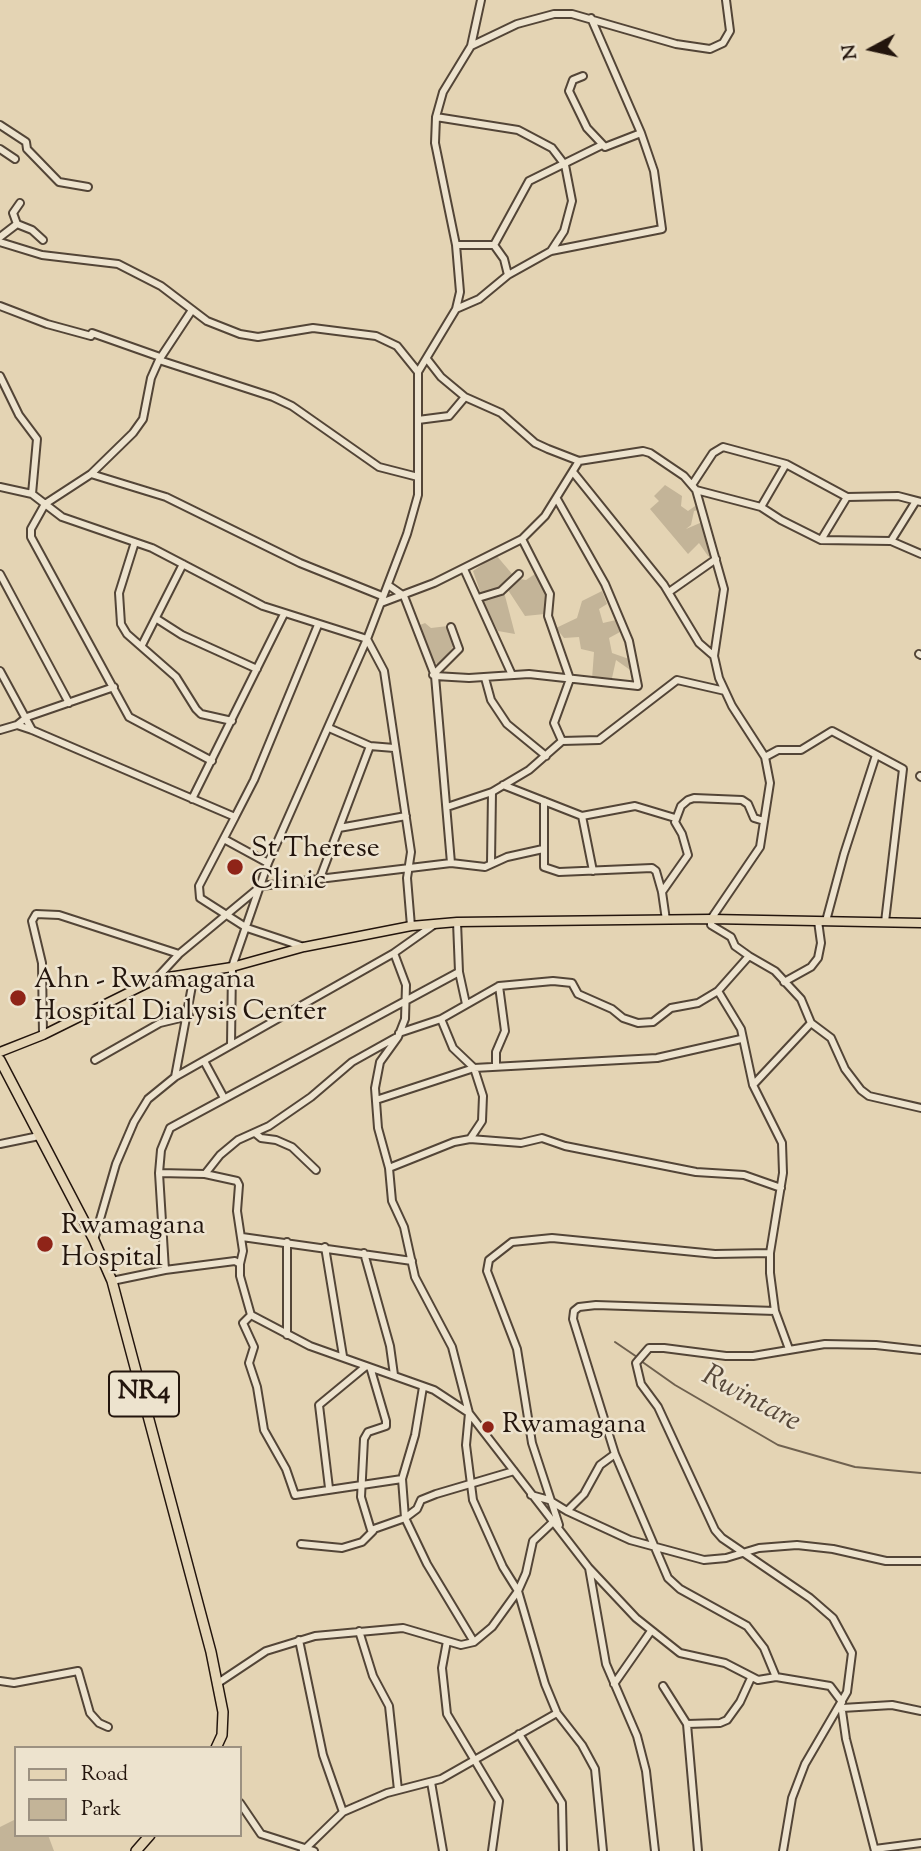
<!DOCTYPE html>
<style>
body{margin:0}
#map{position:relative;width:921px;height:1851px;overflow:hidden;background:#e4d4b4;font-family:"Sorts Mill Goudy",serif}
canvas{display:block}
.legend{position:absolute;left:14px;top:1746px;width:228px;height:91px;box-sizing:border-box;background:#ede3ce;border:2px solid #9c9181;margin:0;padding:9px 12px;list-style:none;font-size:21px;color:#23150d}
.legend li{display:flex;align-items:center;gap:14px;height:35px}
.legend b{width:35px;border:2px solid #9c9181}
.north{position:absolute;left:837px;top:14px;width:70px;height:70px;-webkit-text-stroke:5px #ede3ce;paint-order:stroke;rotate:262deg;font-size:19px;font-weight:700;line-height:28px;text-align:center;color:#23150d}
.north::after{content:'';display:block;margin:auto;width:24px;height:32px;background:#23150d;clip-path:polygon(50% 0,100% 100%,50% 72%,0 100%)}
</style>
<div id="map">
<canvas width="921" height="1851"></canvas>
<ul class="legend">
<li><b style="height:9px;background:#e4d4b4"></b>Road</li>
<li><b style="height:19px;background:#c3b498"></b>Park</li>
</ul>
<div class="north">N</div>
</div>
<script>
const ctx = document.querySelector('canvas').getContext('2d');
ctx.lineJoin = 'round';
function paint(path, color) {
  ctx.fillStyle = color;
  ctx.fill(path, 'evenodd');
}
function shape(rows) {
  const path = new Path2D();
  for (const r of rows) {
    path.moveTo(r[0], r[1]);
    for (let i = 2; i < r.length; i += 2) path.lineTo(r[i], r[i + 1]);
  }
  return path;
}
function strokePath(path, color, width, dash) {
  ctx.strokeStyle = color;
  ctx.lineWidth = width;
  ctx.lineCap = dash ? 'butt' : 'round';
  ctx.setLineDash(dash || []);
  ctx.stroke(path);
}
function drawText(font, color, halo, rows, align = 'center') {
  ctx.font = font + ' "Sorts Mill Goudy",serif';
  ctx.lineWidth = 5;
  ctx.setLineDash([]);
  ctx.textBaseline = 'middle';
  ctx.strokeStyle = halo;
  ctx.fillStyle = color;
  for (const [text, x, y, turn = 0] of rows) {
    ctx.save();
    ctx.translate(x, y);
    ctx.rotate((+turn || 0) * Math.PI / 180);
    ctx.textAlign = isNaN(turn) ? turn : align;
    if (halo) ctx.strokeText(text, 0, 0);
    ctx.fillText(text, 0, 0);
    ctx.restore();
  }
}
paint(shape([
 [665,485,682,496,681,506,688,511,698,504,702,509,694,511,691,525,686,529,707,520,716,559,708,556,699,543,688,554,650,509,659,501,654,496],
 [496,555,513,575,501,589,481,594,473,571],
 [538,572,548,595,545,614,525,616,508,590,520,579,526,580],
 [602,591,607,604,599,609,603,623,616,620,620,632,609,638,612,653,629,659,633,672,616,660,612,678,592,679,594,652,581,649,579,637,564,638,556,628,577,618,582,601],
 [504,592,515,634,498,631,483,601],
 [425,623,431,628,448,626,456,643,439,665,430,660,420,625],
 [16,1819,16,1835,48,1835,54,1851,0,1851,0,1827]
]), '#c3b498');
strokePath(shape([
 [615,1342,637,1357],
 [641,1361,675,1385,778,1445,855,1467,921,1473]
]), '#6f614f', 2);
const minor = shape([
 [471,46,481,0],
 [583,76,573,80,569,91,587,128,605,147,641,133,591,18],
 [436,117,518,130,552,148,565,165,572,201,564,231,551,251],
 [0,125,26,142,27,149,59,182,88,187],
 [0,149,15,159],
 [20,203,13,213,17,224,32,230,43,240],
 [0,237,17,224],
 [0,242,42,255,118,264,161,286,207,321,240,334,258,337,313,328,376,336,397,346,418,372],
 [456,245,494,245,529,181,602,145],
 [494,245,504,259,508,275],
 [0,306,47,324,91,336,92,333,160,357,159,360,273,397,292,406,379,467,418,477],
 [456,309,479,299,508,275,551,251,662,229,654,171,641,133],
 [192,310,159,360,151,378,143,419,133,433,91,474,45,504,31,529,31,537,129,717,212,761],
 [427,359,441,377,465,397,501,413,535,443,548,449,579,461,643,451,650,453,684,476,696,490,724,589,714,656,719,678,732,706,765,757,770,783,760,847,711,919,711,925,731,937,735,946,749,956,775,971,801,999,811,1023,831,1038,845,1069,861,1090,869,1096,921,1108],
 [0,376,19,415,37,439,32,494],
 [418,420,449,416,465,397],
 [573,472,664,585,699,643,714,656],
 [91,474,166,497,300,563,382,596],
 [692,485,713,453,723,447,786,464,847,497,898,496,921,502],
 [0,487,32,494,62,517,152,548,263,606,367,639,384,671,411,852,407,878,411,926],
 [696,490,761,507,781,520,821,540,891,541,921,554],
 [761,507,786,464],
 [821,540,847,497],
 [891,541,916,501],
 [135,542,119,593,121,624,127,634,176,677,196,709,201,714,232,721],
 [464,569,512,675],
 [0,574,69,703],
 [669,592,716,559],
 [478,598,501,591,519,574],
 [381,603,434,583,522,539,545,516,579,461],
 [157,619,182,635,257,669],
 [142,645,183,564],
 [919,654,921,655],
 [0,671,32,730],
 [433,675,459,649,451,627],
 [435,676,469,678,529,674,638,686,629,641,605,584,557,499],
 [485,678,491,700,507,724,546,756],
 [17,725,27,717,114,687],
 [329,728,370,746,394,748],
 [0,730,17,725,32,730,235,817,199,886,200,898,247,928,304,947],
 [562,741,599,740,677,680,725,691],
 [765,757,778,750,801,750,832,731,903,769,885,922],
 [920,776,921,777],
 [503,785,582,816,635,806,675,818],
 [192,799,284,614],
 [544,801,544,867,559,872,652,868,656,871,662,892,666,920],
 [447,807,492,792,529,770,562,741,554,723,570,679,548,616,550,594,522,539],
 [582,816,593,871],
 [235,817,254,780,318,625],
 [339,828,406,816],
 [224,839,268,863],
 [451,863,485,867,507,857,543,849],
 [491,863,492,792],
 [320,878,370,746],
 [662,892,688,855,682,834,675,822,681,806,688,800,694,798,742,800,748,804,754,818,764,821],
 [826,921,844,854,876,755],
 [457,922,459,972,466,1004],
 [394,953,406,985,405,1019,398,1037,380,1062,375,1088,378,1128,389,1168,392,1201,404,1227,415,1277,452,1347,469,1413,466,1445,473,1500,503,1567,518,1591,545,1684,557,1713,582,1745,595,1769,603,1851],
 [156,979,179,954,261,886,451,863,435,676,404,596,388,585],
 [784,982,811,967,818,958,821,943,818,921],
 [718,991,741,1029,753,1085,782,1143,783,1173,770,1253,770,1273,775,1311,789,1349],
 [441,1019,453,1048,474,1068,483,1096,482,1121,470,1139],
 [399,1033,441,1019,499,986,553,981,572,983,578,994,612,1009,623,1018,638,1023,653,1022,671,1008,698,1003,718,991,749,956],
 [43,1035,42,963,32,921,36,914,59,915,179,954],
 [231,1045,232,967,268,863,367,639,407,534,418,495,418,372,456,309,460,292,456,245,435,143,436,117,443,92,471,46,517,24,554,14,572,14,676,44,710,49,723,43,730,31,726,0],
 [95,1060,160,1023,189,1016],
 [204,1061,224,1098],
 [496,1066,496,1052,505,1031,499,986],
 [175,1077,194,975],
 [753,1085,811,1023],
 [376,1100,474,1068,657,1058,741,1039],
 [255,1133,261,1138,276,1140,292,1147,316,1170],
 [0,1144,39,1136],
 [389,1168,454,1142,470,1139,521,1143,542,1138,565,1146,696,1172,744,1175,781,1188],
 [159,1173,205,1174,237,1181,239,1185,237,1211,243,1251,240,1264],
 [205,1174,220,1155,238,1140,269,1126,311,1097,352,1062,395,1038],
 [242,1237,412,1261],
 [94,1240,116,1164,134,1122,148,1099,175,1077,394,953,435,924],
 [325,1247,343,1356],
 [364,1253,390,1346,394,1375],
 [165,1270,159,1173,161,1150,170,1128,459,972],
 [112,1281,165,1270,235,1261,240,1264,240,1276,251,1315,310,1346,434,1390,469,1413,589,1568,636,1618,680,1653,725,1663,758,1680,776,1677,830,1686,842,1702],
 [775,1311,596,1305,579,1307,574,1311,573,1319,615,1454,668,1578,680,1589,747,1626,764,1648,776,1677],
 [251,1315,243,1323,254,1347,249,1363,257,1387,264,1430,286,1469,295,1495,402,1479],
 [287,1335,287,1242],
 [371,1370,386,1421,386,1426,368,1432,364,1439,361,1497,371,1530,405,1518,417,1509,421,1500,436,1494,514,1471],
 [423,1387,415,1435,402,1479,405,1518,427,1564,474,1642],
 [329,1488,319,1405,365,1367],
 [531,1495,549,1500,567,1511,630,1540,704,1560,726,1558,759,1548,797,1545,833,1549,886,1561,921,1561],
 [567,1511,584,1494,600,1465,615,1454],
 [559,1525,532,1443,517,1349,487,1271,489,1260,512,1242,552,1238,715,1254,770,1253],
 [301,1544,342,1548,362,1542,373,1531],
 [589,1568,606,1664,637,1736,646,1771,655,1851],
 [359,1631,373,1676,389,1706,398,1790],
 [299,1640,323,1755,343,1812],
 [447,1641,442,1668,447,1714,499,1801,492,1851],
 [0,1681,14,1683,78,1671,90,1713,99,1723,108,1727],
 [218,1683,266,1651,315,1636,403,1628,461,1645,474,1642,492,1627,518,1591,526,1573,533,1541,553,1522],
 [614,1684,651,1631],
 [663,1686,687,1724,698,1851],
 [841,1704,846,1739,875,1851],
 [842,1708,892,1705,921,1711],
 [687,1724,720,1723,727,1720,740,1702,751,1678],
 [519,1734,562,1803,563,1851],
 [431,1782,443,1851],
 [240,1803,261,1834,314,1851],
 [875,1849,921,1843],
 [303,1851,343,1812,387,1793,441,1779,557,1713],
 [783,1851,792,1798,805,1764,847,1692,852,1653,833,1618,810,1598,722,1538,715,1530,658,1407,641,1384,636,1363,649,1348,664,1348,726,1356,753,1356,825,1344,876,1345,921,1350]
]);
const major = shape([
 [0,1052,43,1035,156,979,232,967,304,947,411,926,457,922,711,919,921,923]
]);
const highway = shape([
 [0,1060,94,1240,112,1281,211,1652,223,1712,222,1735,216,1748],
 [136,1851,150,1835]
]);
strokePath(minor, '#534537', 10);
strokePath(major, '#23150d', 11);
strokePath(highway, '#23150d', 12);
strokePath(minor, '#ede3ce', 6);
strokePath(major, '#e4d4b4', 8);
strokePath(highway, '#e4d4b4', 9);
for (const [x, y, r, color] of [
 [235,867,9,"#8f2418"],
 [18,998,9,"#8f2418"],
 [45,1244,9,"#8f2418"],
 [488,1427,7,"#8f2418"]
]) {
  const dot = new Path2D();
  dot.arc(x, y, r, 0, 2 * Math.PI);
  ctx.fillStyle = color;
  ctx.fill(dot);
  strokePath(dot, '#ede3ce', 2.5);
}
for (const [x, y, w] of [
 [144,1394,70]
]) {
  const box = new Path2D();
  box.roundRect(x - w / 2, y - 22.5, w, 45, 5);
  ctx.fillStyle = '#ede3ce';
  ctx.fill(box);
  strokePath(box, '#23150d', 2);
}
drawText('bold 26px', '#23150d', null, [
 ["NR4",144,1394]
]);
drawText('28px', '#23150d', '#ede3ce', [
 ["St Therese",251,851],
 ["Clinic",251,883],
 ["Ahn - Rwamagana",34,982],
 ["Hospital Dialysis Center",34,1014],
 ["Rwamagana",61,1228],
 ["Hospital",61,1260],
 ["Rwamagana",502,1427]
], 'left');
drawText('italic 30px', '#564739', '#ede3ce', [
 ["Rwintare",750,1401,28]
]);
</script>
